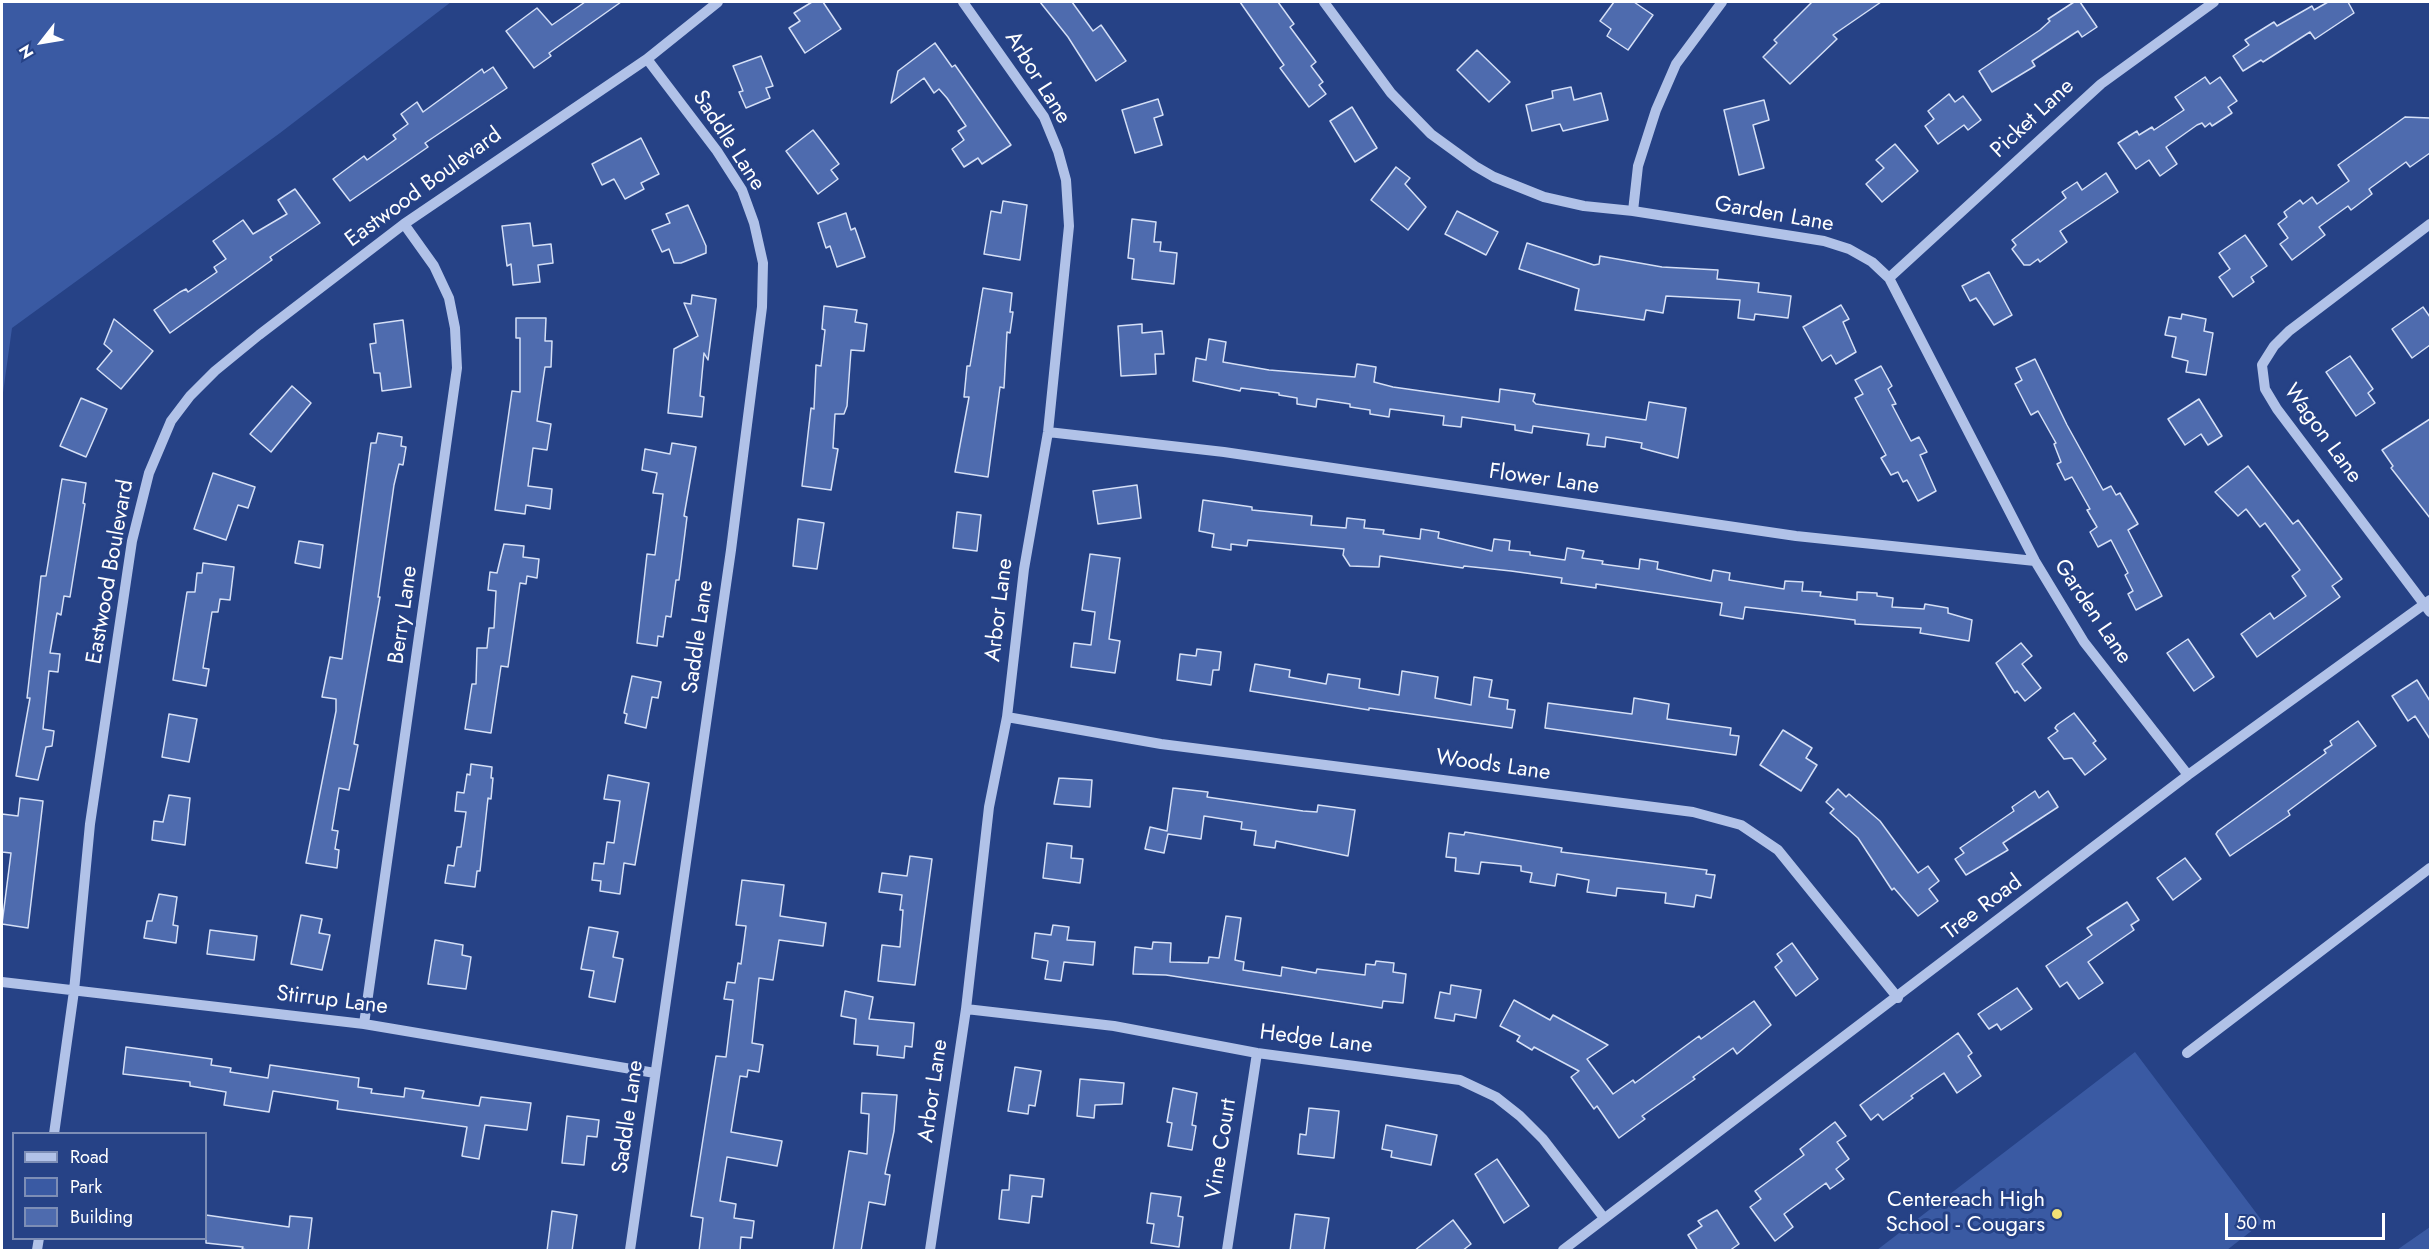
<!DOCTYPE html>
<style>
body{margin:0}
#map{position:relative;width:2432px;height:1252px;overflow:hidden;background:#264286;font-family:Jost,sans-serif}
canvas{display:block}
.frame{position:absolute;inset:0;border:3px solid #fff;pointer-events:none}
.legend{position:absolute;left:12px;top:1132px;width:195px;height:108px;box-sizing:border-box;background:#264286;border:2px solid #7d8eb6;margin:0;padding:8px 10px;list-style:none;font-size:18px;color:#fff}
.legend li{display:flex;align-items:center;gap:12px;height:30px}
.legend b{width:30px;border:2px solid #7d8eb6}
.north{position:absolute;left:12px;top:12px;width:60px;height:60px;-webkit-text-stroke:4px #264286;paint-order:stroke;rotate:239deg;font-size:16px;font-weight:700;line-height:24px;text-align:center;color:#fff}
.north::after{content:'';display:block;margin:auto;width:21px;height:27px;background:#fff;clip-path:polygon(50% 0,100% 100%,50% 72%,0 100%)}
.scale{position:absolute;left:2225px;top:1213px;width:160px;height:27px;box-sizing:border-box;border:3px solid #fff;border-top:0;padding-left:8px;font-size:18px;line-height:21px;white-space:nowrap;color:#fff;-webkit-text-stroke:4px #264286;paint-order:stroke}
</style>
<div id="map">
<canvas width="2432" height="1252"></canvas>
<div class="frame"></div>
<ul class="legend">
<li><b style="height:8px;background:#b1c2e8"></b>Road</li>
<li><b style="height:16px;background:#3a5aa3"></b>Park</li>
<li><b style="height:16px;background:#4e6bae"></b>Building</li>
</ul>
<div class="north">N</div>
<div class="scale">50 m</div>
</div>
<script>
const ctx = document.querySelector('canvas').getContext('2d');
ctx.lineJoin = 'round';
function paint(path, color) {
  ctx.fillStyle = color;
  ctx.fill(path, 'evenodd');
}
function shape(rows) {
  const path = new Path2D();
  for (const r of rows) {
    path.moveTo(r[0], r[1]);
    for (let i = 2; i < r.length; i += 2) path.lineTo(r[i], r[i + 1]);
  }
  return path;
}
function strokePath(path, color, width, dash) {
  ctx.strokeStyle = color;
  ctx.lineWidth = width;
  ctx.lineCap = dash ? 'butt' : 'round';
  ctx.setLineDash(dash || []);
  ctx.stroke(path);
}
function drawText(font, color, halo, rows, align = 'center') {
  ctx.font = font + ' Jost,sans-serif';
  ctx.lineWidth = 6;
  ctx.setLineDash([]);
  ctx.textBaseline = 'middle';
  ctx.strokeStyle = halo;
  ctx.fillStyle = color;
  for (const [text, x, y, turn = 0] of rows) {
    ctx.save();
    ctx.translate(x, y);
    ctx.rotate((+turn || 0) * Math.PI / 180);
    ctx.textAlign = isNaN(turn) ? turn : align;
    if (halo) ctx.strokeText(text, 0, 0);
    ctx.fillText(text, 0, 0);
    ctx.restore();
  }
}
paint(shape([
 [2,2,451,2,280,133,12,328,2,400],
 [2135,1052,2263,1222,2227,1250,1877,1250],
 [2430,1227,2430,1250,2397,1250,2404,1245]
]), '#3a5aa3');
const building = shape([
 [585,2,621,2,549,53,551,56,534,68,506,31,537,8,552,25,585,2],
 [812,2,823,2,841,29,805,53,789,28,800,21,794,13,812,2],
 [1040,2,1072,2,1093,31,1101,25,1126,61,1096,81,1068,37,1040,2],
 [1240,2,1278,2,1294,24,1290,27,1316,62,1311,66,1323,82,1319,85,1326,94,1309,107,1280,68,1284,65,1240,2],
 [1614,2,1634,2,1653,15,1628,50,1607,36,1611,29,1600,21,1614,2],
 [1812,2,1881,2,1833,35,1837,39,1790,84,1763,57,1777,43,1774,40,1812,2],
 [2074,2,2080,2,2097,27,2082,37,2078,31,2032,61,2035,66,1992,92,1979,71,2040,30,2050,21,2048,19,2074,2],
 [2328,2,2348,2,2354,13,2315,39,2310,32,2263,62,2261,60,2243,71,2233,56,2249,45,2245,40,2274,22,2277,26,2312,6,2314,10,2328,2],
 [935,43,952,67,955,65,1011,145,982,164,978,158,964,167,952,149,964,140,958,131,966,126,947,98,939,89,934,93,924,78,891,103,898,71,935,43],
 [1477,50,1510,82,1489,102,1457,70,1477,50],
 [761,56,773,86,766,88,770,98,746,108,739,92,743,91,733,66,761,56],
 [493,67,507,88,425,143,428,147,350,201,333,179,364,156,367,160,396,139,393,135,408,124,401,114,417,102,423,112,482,69,484,73,493,67],
 [2205,77,2210,84,2220,77,2237,101,2228,107,2232,113,2212,126,2210,123,2205,127,2202,123,2197,125,2166,147,2177,164,2160,176,2149,160,2136,169,2118,143,2137,131,2139,135,2152,127,2154,130,2184,110,2175,97,2205,77],
 [1571,87,1574,100,1601,93,1608,120,1563,131,1560,124,1532,131,1526,105,1553,98,1552,91,1571,87],
 [1949,94,1955,102,1963,96,1981,120,1968,130,1964,125,1938,144,1925,126,1934,119,1928,111,1949,94],
 [1158,99,1163,115,1154,118,1162,145,1135,153,1122,110,1158,99],
 [1764,100,1769,120,1753,125,1764,168,1739,175,1724,110,1764,100],
 [1352,107,1377,148,1355,162,1330,121,1352,107],
 [2405,117,2430,118,2430,153,2410,167,2406,162,2369,189,2372,194,2351,210,2348,206,2319,227,2325,235,2292,260,2280,244,2288,238,2278,224,2287,217,2284,212,2300,200,2303,204,2312,197,2317,204,2349,181,2338,165,2405,117],
 [813,130,839,164,831,170,838,179,818,194,786,151,813,130],
 [641,138,659,174,641,183,644,189,625,199,614,179,602,185,592,164,641,138],
 [1895,144,1918,171,1882,202,1866,184,1884,168,1876,160,1895,144],
 [1396,167,1410,178,1405,184,1426,207,1408,230,1371,200,1396,167],
 [2106,173,2118,192,2060,231,2067,242,2040,262,2038,259,2030,265,2024,265,2012,249,2016,245,2012,240,2066,198,2062,192,2077,182,2082,190,2106,173],
 [295,189,320,223,270,257,272,260,170,333,154,310,180,292,186,289,188,292,217,272,214,267,226,259,213,241,243,220,253,234,287,214,278,200,295,189],
 [1003,201,1027,205,1020,260,984,254,991,211,1001,213,1003,201],
 [688,205,706,246,706,253,681,263,674,263,669,249,662,252,652,230,670,223,666,214,688,205],
 [1457,211,1498,232,1486,255,1445,234,1457,211],
 [846,213,851,230,855,228,865,257,837,267,830,246,826,248,818,223,846,213],
 [1132,219,1156,222,1154,242,1161,242,1160,251,1177,253,1174,284,1132,279,1134,259,1128,258,1132,219],
 [530,223,533,246,551,244,553,263,538,265,540,282,513,285,511,264,507,266,502,226,530,223],
 [2245,235,2267,266,2251,277,2254,282,2233,297,2219,277,2230,269,2219,253,2245,235],
 [1527,243,1594,265,1599,264,1600,256,1662,267,1718,270,1717,279,1759,283,1758,292,1791,296,1788,318,1755,314,1754,320,1738,318,1740,300,1666,296,1663,313,1646,310,1644,320,1575,310,1579,289,1519,269,1527,243],
 [1989,272,2012,315,1994,325,1976,298,1970,301,1962,286,1989,272],
 [983,288,1012,293,1010,312,1013,312,1010,333,1007,332,1004,388,1000,387,988,477,955,472,969,397,964,397,967,366,970,366,983,288],
 [692,295,716,299,708,360,704,353,700,396,704,397,702,417,668,413,674,349,698,336,684,303,691,304,692,295],
 [1841,305,1849,319,1843,322,1856,352,1836,364,1831,355,1822,361,1803,327,1841,305],
 [824,306,857,310,855,322,867,324,864,351,851,350,847,406,844,414,835,414,833,448,838,449,831,490,802,486,811,408,814,409,816,365,821,366,825,330,822,329,824,306],
 [2423,307,2430,317,2430,345,2412,358,2392,329,2423,307],
 [2182,314,2206,319,2204,331,2213,333,2206,375,2186,372,2188,361,2172,357,2176,337,2165,335,2169,317,2181,319,2182,314],
 [516,318,546,318,545,341,552,341,551,367,545,367,537,421,551,424,547,450,533,448,528,486,552,489,550,509,526,505,525,514,495,510,512,391,520,392,520,338,516,338,516,318],
 [114,319,153,351,121,389,97,369,112,351,104,344,114,319],
 [403,320,411,387,382,391,380,373,374,373,370,344,376,343,374,324,403,320],
 [1142,324,1142,333,1162,331,1164,354,1155,354,1156,374,1121,376,1118,326,1142,324],
 [1209,339,1226,342,1223,362,1269,370,1355,377,1357,364,1376,367,1374,382,1393,387,1499,402,1500,389,1535,394,1533,401,1536,404,1646,420,1649,402,1686,408,1678,458,1641,448,1642,443,1606,437,1605,447,1587,445,1589,434,1533,426,1532,433,1515,430,1515,425,1462,417,1461,427,1443,425,1444,416,1390,409,1389,417,1370,414,1370,410,1350,407,1350,404,1317,399,1316,407,1297,404,1297,398,1279,395,1279,393,1241,388,1240,391,1193,381,1196,358,1206,360,1209,339],
 [2350,356,2373,389,2368,393,2375,403,2356,416,2326,372,2350,356],
 [2035,359,2067,425,2103,490,2111,486,2116,495,2120,493,2138,524,2128,530,2162,596,2136,610,2128,594,2133,591,2125,575,2128,573,2111,540,2098,547,2090,532,2097,527,2087,510,2090,509,2072,477,2065,480,2057,464,2061,462,2054,444,2056,443,2038,411,2031,415,2015,384,2022,380,2016,368,2035,359],
 [1881,366,1892,386,1888,389,1896,404,1892,405,1911,441,1919,437,1927,452,1920,455,1936,491,1918,501,1907,480,1903,482,1898,472,1891,475,1881,458,1886,455,1855,398,1863,394,1855,380,1881,366],
 [292,386,311,403,271,452,250,434,292,386],
 [81,398,107,409,86,457,60,446,81,398],
 [2199,399,2222,436,2208,445,2201,434,2185,445,2168,419,2199,399],
 [2430,419,2430,518,2391,468,2393,466,2382,450,2430,419],
 [378,433,402,437,401,446,406,447,403,465,399,464,394,485,378,597,380,597,354,744,358,745,349,790,339,788,332,830,338,831,335,849,339,850,337,868,306,863,336,711,336,699,322,697,330,657,342,659,371,443,376,443,378,433],
 [672,443,696,447,684,516,687,517,679,580,676,580,671,617,666,616,663,637,658,636,657,646,637,643,647,554,655,555,663,494,653,493,657,473,642,470,645,449,670,454,672,443],
 [2248,466,2293,524,2298,520,2342,579,2332,586,2340,597,2257,657,2241,634,2270,613,2274,619,2306,596,2292,576,2300,570,2265,523,2260,527,2246,509,2238,516,2215,492,2248,466],
 [213,473,255,487,248,508,238,505,226,540,194,529,213,473],
 [62,479,86,483,83,503,85,504,70,597,64,596,61,615,57,613,50,653,60,654,58,672,49,671,43,729,54,731,52,746,46,747,38,780,16,776,30,698,27,698,41,576,46,576,62,479],
 [1137,485,1141,518,1098,524,1093,491,1137,485],
 [1203,500,1252,507,1252,510,1312,516,1311,525,1346,528,1347,518,1365,520,1364,528,1384,530,1383,534,1420,539,1421,529,1439,532,1438,538,1492,551,1494,539,1510,541,1509,550,1530,552,1530,555,1565,560,1567,548,1584,551,1582,558,1603,561,1602,564,1639,569,1640,559,1658,562,1657,569,1711,581,1713,570,1730,573,1729,580,1784,589,1785,581,1803,582,1802,591,1821,592,1820,596,1857,600,1857,592,1877,593,1877,596,1893,598,1892,607,1924,609,1925,604,1948,608,1948,613,1972,620,1969,641,1920,633,1921,628,1855,624,1855,620,1745,607,1743,619,1720,615,1722,603,1596,584,1596,588,1561,583,1562,578,1511,571,1464,566,1463,568,1380,556,1379,567,1350,566,1343,555,1344,549,1248,540,1247,546,1231,544,1231,550,1212,547,1214,534,1199,531,1203,500],
 [957,512,981,515,977,551,953,548,957,512],
 [798,519,824,523,817,569,793,566,798,519],
 [299,541,323,545,320,568,295,563,299,541],
 [504,544,524,546,523,557,539,559,537,578,527,576,526,584,520,583,508,667,501,666,491,733,465,729,472,684,476,684,477,648,487,648,489,628,494,628,496,591,488,590,490,572,497,573,504,544],
 [1090,554,1120,558,1109,639,1120,641,1115,673,1071,667,1074,643,1091,645,1095,612,1082,610,1090,554],
 [203,563,234,567,230,600,220,599,218,612,212,612,203,668,209,669,206,686,173,680,187,592,195,592,197,573,202,573,203,563],
 [2188,639,2214,677,2194,691,2167,653,2188,639],
 [2021,643,2032,656,2022,664,2041,688,2025,701,2017,691,2015,693,1996,663,2021,643],
 [1197,649,1221,652,1219,670,1213,670,1211,685,1177,680,1180,654,1196,656,1197,649],
 [1255,664,1290,670,1289,677,1326,684,1328,674,1360,679,1359,688,1399,695,1402,671,1438,677,1435,698,1471,705,1474,677,1492,680,1489,697,1508,700,1507,709,1515,710,1512,728,1369,708,1369,710,1250,691,1255,664],
 [632,676,661,682,658,698,652,697,646,728,625,723,627,714,624,713,632,676],
 [2417,680,2430,701,2430,739,2415,716,2408,721,2392,696,2417,680],
 [1634,698,1669,704,1667,719,1731,728,1730,735,1739,736,1736,755,1545,728,1548,703,1632,714,1634,698],
 [2074,713,2096,741,2093,743,2106,759,2085,775,2072,758,2064,759,2048,738,2058,731,2055,728,2057,725,2074,713],
 [169,714,197,719,189,762,162,757,169,714],
 [2358,721,2376,746,2288,811,2290,815,2230,856,2216,834,2218,831,2326,753,2324,750,2332,745,2330,741,2358,721],
 [1783,730,1812,748,1806,758,1817,765,1801,791,1760,765,1783,730],
 [471,764,492,767,491,778,493,778,491,799,488,798,480,871,477,871,475,887,445,883,448,865,454,866,457,847,461,847,466,812,455,811,457,792,464,793,467,774,470,775,471,764],
 [608,775,649,783,635,865,624,863,620,894,600,891,601,881,592,880,594,863,604,864,607,842,614,843,620,801,604,799,608,775],
 [1059,778,1092,780,1090,807,1054,804,1059,778],
 [1173,788,1208,792,1207,797,1303,811,1317,812,1318,805,1355,810,1348,856,1276,841,1275,848,1254,845,1256,831,1241,829,1242,822,1204,816,1201,839,1168,834,1164,853,1145,849,1150,827,1167,831,1173,788],
 [1838,789,1846,797,1849,794,1880,821,1918,873,1928,866,1939,881,1929,889,1938,901,1918,916,1894,888,1892,890,1858,838,1830,813,1834,809,1826,802,1838,789],
 [2035,791,2039,798,2048,791,2058,807,2003,843,2008,850,1966,875,1955,859,1964,853,1960,848,2014,811,2012,807,2035,791],
 [169,795,190,798,185,845,152,840,154,821,163,822,169,795],
 [20,798,43,801,28,928,2,924,11,853,2,852,2,814,18,816,20,798],
 [1465,832,1562,848,1561,852,1707,870,1706,874,1715,875,1711,898,1696,895,1694,907,1665,903,1666,893,1617,888,1616,896,1587,892,1589,880,1557,874,1555,886,1530,882,1532,873,1521,871,1521,866,1481,862,1479,874,1455,871,1456,858,1446,857,1449,833,1464,835,1465,832],
 [1047,843,1072,846,1071,858,1083,859,1080,883,1043,878,1047,843],
 [910,856,932,859,915,985,878,981,882,945,900,947,903,910,900,910,902,895,879,892,882,873,907,876,910,856],
 [2185,858,2201,879,2173,900,2157,878,2185,858],
 [742,880,784,885,780,916,826,923,823,946,779,940,773,980,759,978,752,1043,763,1045,759,1072,748,1070,747,1077,740,1076,731,1132,782,1141,777,1166,727,1157,720,1201,736,1204,734,1218,754,1221,752,1238,741,1237,740,1251,699,1251,703,1218,691,1216,716,1056,726,1057,733,1000,724,999,727,982,735,983,738,963,741,964,746,926,736,925,742,880],
 [159,894,177,897,173,925,178,926,176,943,144,938,147,921,152,921,159,894],
 [2127,902,2139,920,2131,925,2134,930,2088,962,2103,983,2079,999,2067,982,2060,987,2046,966,2092,935,2087,928,2127,902],
 [301,915,322,919,319,933,330,935,322,970,291,964,301,915],
 [1226,916,1241,918,1235,960,1244,962,1243,970,1281,976,1282,967,1316,973,1317,969,1365,975,1366,964,1375,965,1376,961,1394,963,1393,972,1406,974,1403,1003,1383,1001,1382,1008,1166,975,1133,974,1135,947,1152,949,1153,942,1171,943,1170,962,1208,963,1209,957,1219,958,1226,916],
 [1053,925,1069,927,1067,940,1095,942,1093,965,1064,962,1061,981,1045,979,1048,961,1032,958,1035,933,1051,935,1053,925],
 [589,927,618,932,613,957,623,959,615,1002,589,997,594,971,581,969,589,927],
 [210,930,257,936,254,960,207,954,210,930],
 [435,940,463,945,462,955,471,957,466,989,428,984,435,940],
 [1792,943,1818,979,1796,996,1775,967,1782,961,1777,954,1792,943],
 [1451,985,1481,990,1476,1018,1455,1014,1454,1021,1435,1018,1440,992,1450,994,1451,985],
 [2017,988,2032,1009,2001,1030,1997,1024,1989,1029,1978,1014,2017,988],
 [845,991,873,997,869,1019,914,1023,912,1047,905,1046,904,1058,877,1055,878,1046,854,1044,856,1019,841,1016,845,991],
 [1514,1000,1550,1020,1553,1015,1608,1045,1587,1059,1613,1094,1633,1080,1635,1083,1699,1036,1701,1039,1754,1001,1771,1025,1737,1054,1733,1048,1693,1077,1695,1079,1642,1116,1645,1119,1619,1138,1597,1106,1594,1109,1571,1077,1579,1071,1534,1047,1532,1050,1517,1041,1520,1036,1500,1026,1514,1000],
 [1958,1033,1972,1053,1968,1056,1981,1076,1957,1093,1944,1073,1911,1096,1913,1098,1883,1120,1878,1114,1871,1120,1860,1105,1958,1033],
 [126,1047,212,1059,211,1065,231,1068,230,1072,268,1078,270,1065,359,1078,358,1087,372,1089,371,1093,404,1097,405,1088,424,1091,422,1098,479,1106,481,1097,531,1103,527,1130,485,1125,479,1159,462,1156,467,1127,337,1109,338,1101,273,1091,269,1112,224,1105,226,1092,190,1086,190,1082,123,1074,126,1047],
 [1015,1067,1041,1071,1035,1106,1029,1105,1028,1114,1008,1111,1015,1067],
 [1080,1079,1124,1083,1122,1104,1095,1105,1094,1118,1077,1116,1080,1079],
 [1173,1088,1197,1093,1192,1125,1196,1126,1192,1150,1168,1146,1172,1123,1167,1122,1173,1088],
 [862,1093,897,1095,894,1131,885,1174,890,1175,885,1205,869,1202,861,1251,833,1251,849,1151,867,1154,869,1114,861,1113,862,1093],
 [1309,1108,1339,1111,1334,1158,1298,1154,1300,1134,1306,1135,1309,1108],
 [567,1116,599,1120,597,1137,587,1136,584,1165,562,1163,567,1116],
 [1835,1122,1846,1136,1837,1142,1849,1159,1836,1169,1844,1179,1830,1189,1826,1183,1784,1214,1793,1227,1775,1241,1750,1207,1761,1199,1755,1191,1804,1155,1800,1149,1835,1122],
 [1386,1125,1437,1135,1431,1165,1391,1157,1392,1151,1382,1149,1386,1125],
 [1497,1159,1529,1206,1504,1223,1475,1174,1497,1159],
 [1010,1175,1044,1179,1042,1197,1032,1196,1029,1223,999,1219,1002,1190,1009,1190,1010,1175],
 [1151,1193,1181,1197,1178,1216,1183,1217,1179,1247,1151,1243,1154,1224,1147,1223,1151,1193],
 [1717,1210,1739,1244,1729,1251,1698,1251,1688,1235,1702,1226,1698,1221,1717,1210],
 [552,1211,577,1215,572,1251,547,1251,552,1211],
 [1295,1214,1329,1218,1324,1251,1290,1251,1295,1214],
 [206,1215,289,1227,290,1216,312,1218,308,1251,252,1251,242,1249,243,1247,206,1243,206,1215],
 [1453,1220,1471,1244,1462,1251,1414,1251,1453,1220]
]);
paint(building, '#4e6bae');
strokePath(building, '#d4dff6', 1.5);
strokePath(shape([
 [1324,2,1391,93,1431,134,1475,166,1494,177,1544,197,1584,206,1633,211,1824,241,1849,249,1872,262,1889,278,2035,561,2084,642,2188,775],
 [1633,211,1638,166,1656,110,1676,64,1722,2],
 [2430,224,2289,331,2274,346,2262,365,2265,389,2277,409,2430,612],
 [1889,278,2101,84,2214,2],
 [1048,432,1224,452,1796,536,2035,561],
 [1007,717,1161,744,1693,812,1741,825,1778,850,1898,998],
 [2,982,364,1024,655,1073],
 [966,1009,1114,1026,1257,1053,1460,1080,1496,1097,1520,1116,1543,1139,1604,1218],
 [364,1024,457,368,455,328,449,298,434,266,404,224],
 [2187,1053,2430,868],
 [54,1134,74,991,90,824,132,541,149,473,171,421,190,396,215,371,259,335,404,224,647,59,718,2],
 [37,1250,39,1238],
 [630,1250,731,550,762,307,763,263,754,223,742,190,717,151,647,59],
 [930,1250,966,1009,989,807,1007,717,1024,569,1048,432,1069,226,1066,180,1058,151,1044,117,963,2],
 [1227,1250,1257,1053],
 [1563,1250,2188,775,2430,600]
]), '#b1c2e8', 10);
for (const [x, y, r, color] of [
 [2057,1214,6,"#f1e075"]
]) {
  const dot = new Path2D();
  dot.arc(x, y, r, 0, 2 * Math.PI);
  ctx.fillStyle = color;
  ctx.fill(dot);
  strokePath(dot, '#264286', 2);
}
drawText('22px', '#fff', '#264286', [
 ["Arbor Lane",1037,78,58],
 ["Picket Lane",2033,119,-43],
 ["Saddle Lane",728,141,57],
 ["Eastwood Boulevard",424,188,-36],
 ["Garden Lane",1774,215,10],
 ["Wagon Lane",2322,434,54],
 ["Flower Lane",1544,480,8],
 ["Eastwood Boulevard",111,572,-80],
 ["Arbor Lane",1000,610,-83],
 ["Garden Lane",2092,612,56],
 ["Berry Lane",404,615,-82],
 ["Saddle Lane",699,637,-82],
 ["Woods Lane",1493,766,8],
 ["Tree Road",1983,908,-37],
 ["Stirrup Lane",332,1001,7],
 ["Hedge Lane",1316,1040,7],
 ["Arbor Lane",934,1091,-82],
 ["Saddle Lane",629,1117,-82],
 ["Vine Court",1222,1149,-81]
]);
drawText('22px', '#fff', '#264286', [
 ["Centereach High",2045,1201],
 ["School - Cougars",2045,1226]
], 'right');
</script>
